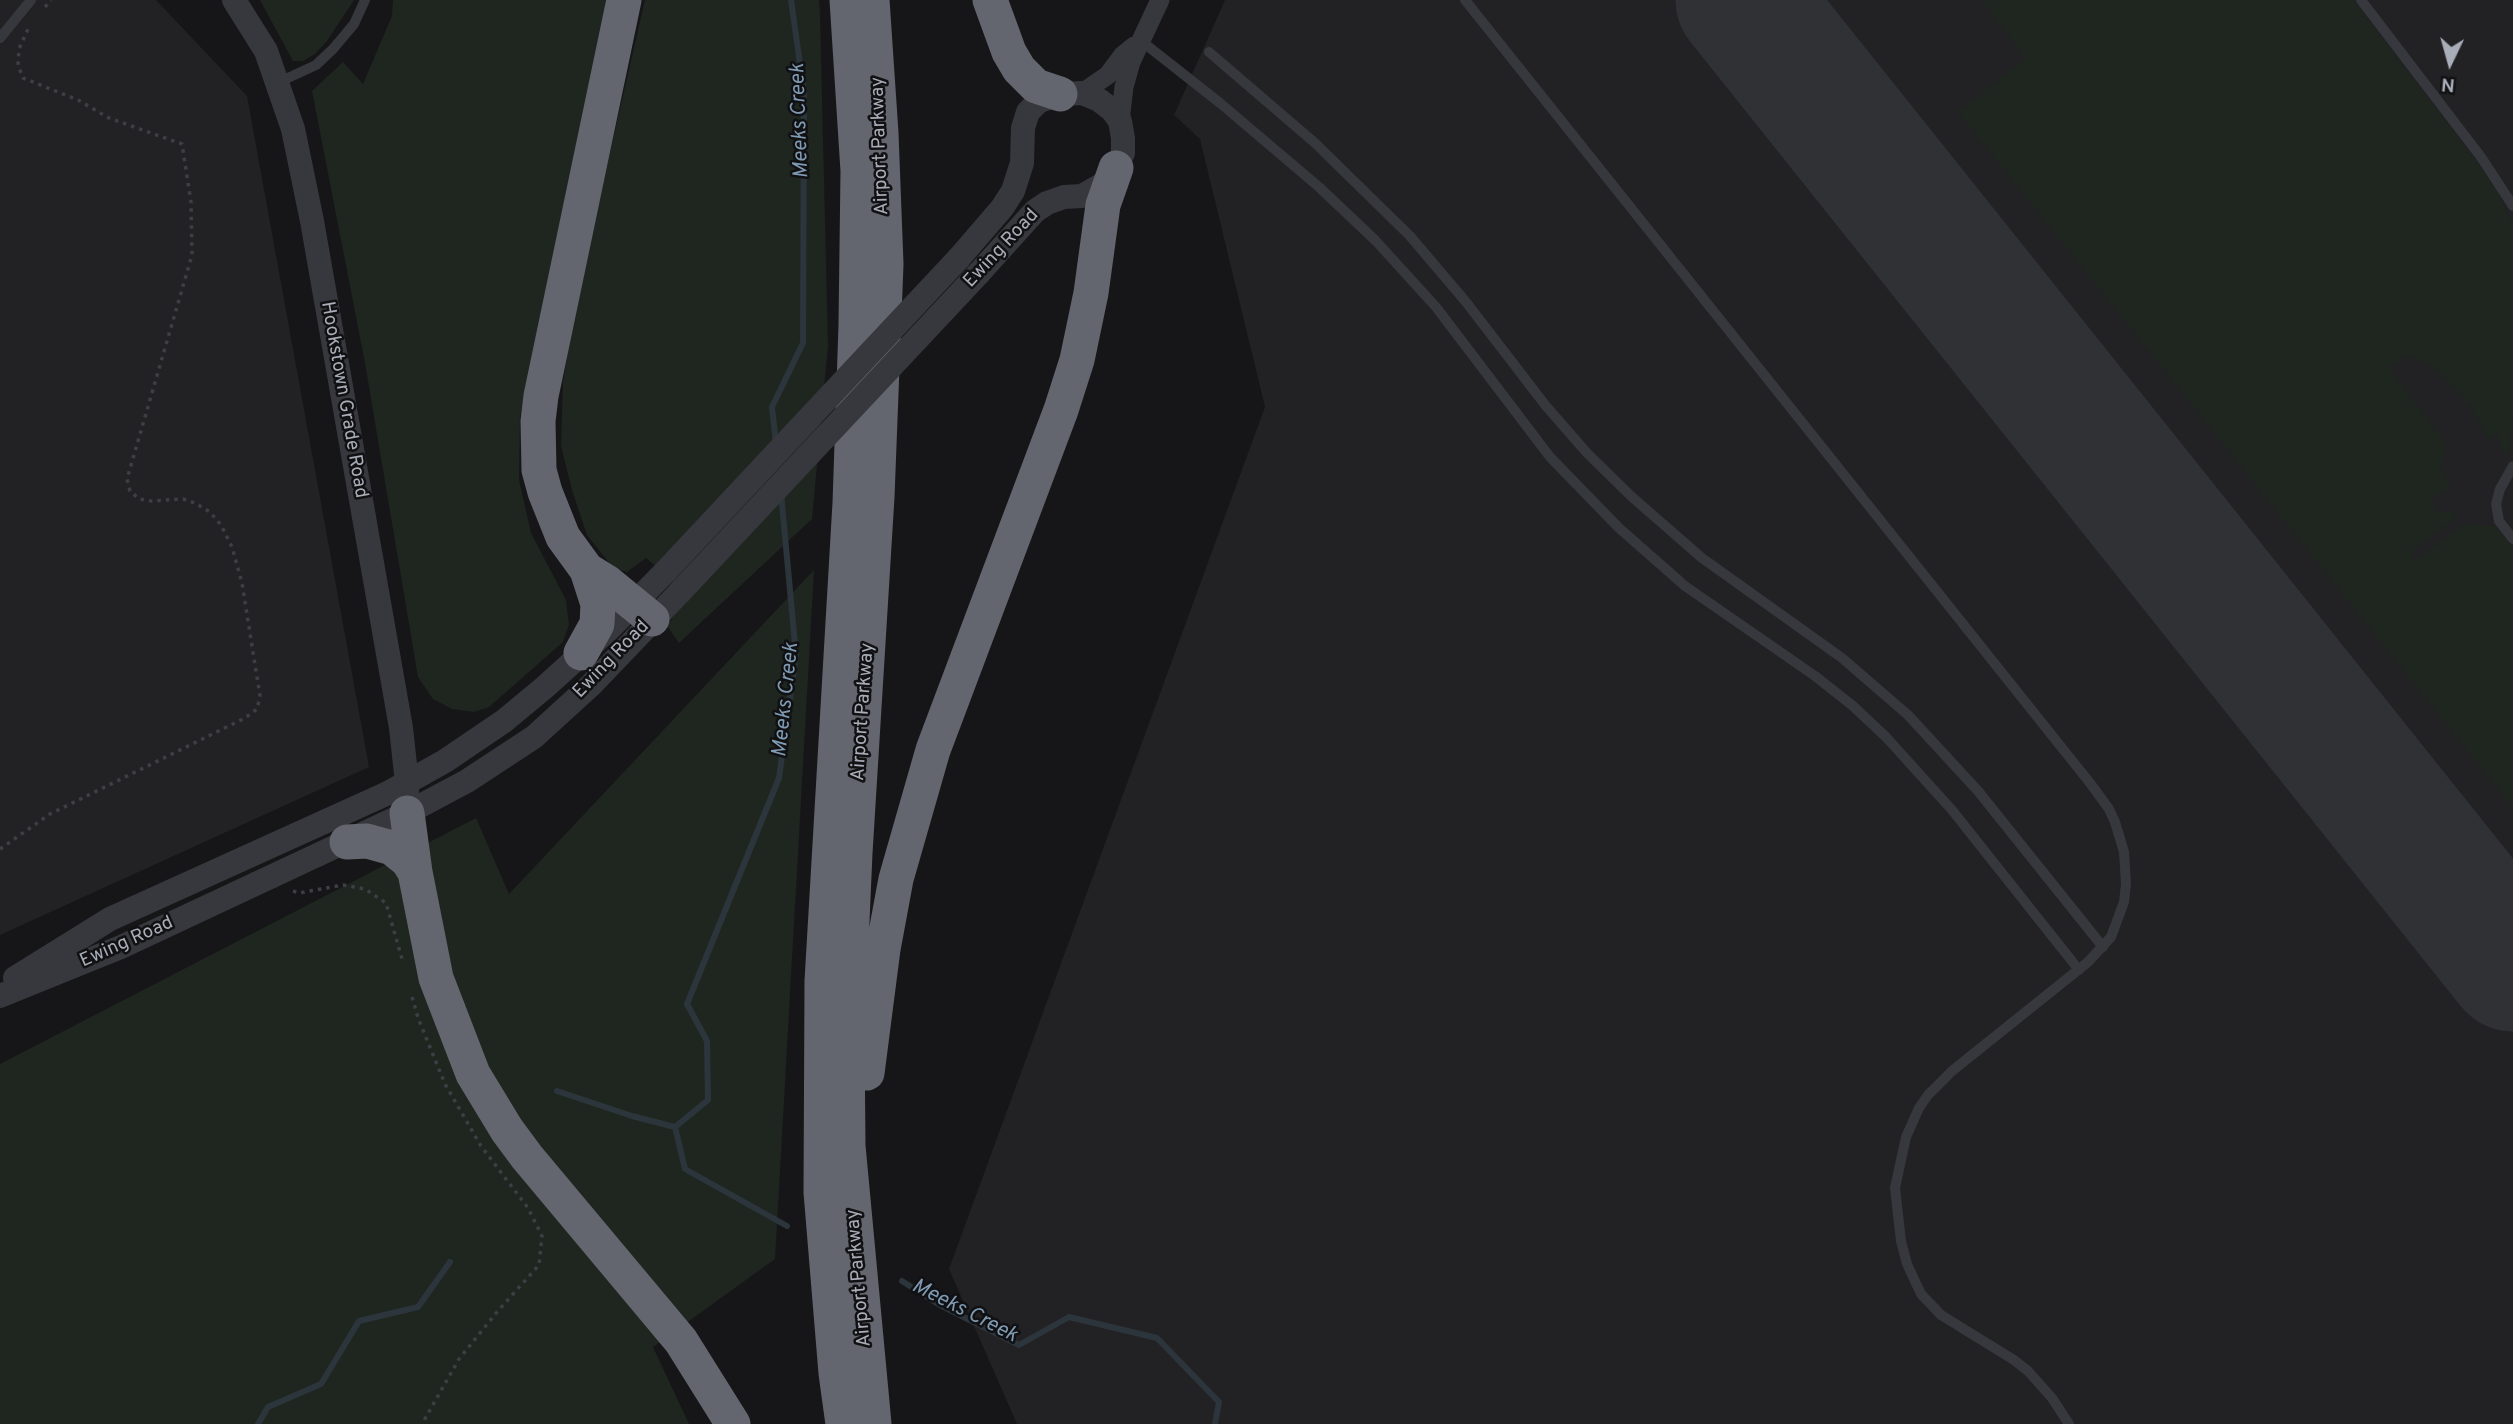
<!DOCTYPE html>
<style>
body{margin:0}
#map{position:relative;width:2513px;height:1424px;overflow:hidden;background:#161618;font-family:Overpass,sans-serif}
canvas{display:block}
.north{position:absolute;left:2415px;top:28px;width:70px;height:70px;-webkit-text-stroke:5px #111113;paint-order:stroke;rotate:185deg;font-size:19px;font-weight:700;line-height:28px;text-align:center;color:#a8adb8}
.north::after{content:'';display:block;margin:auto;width:24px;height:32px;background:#a8adb8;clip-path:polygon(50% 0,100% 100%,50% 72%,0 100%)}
</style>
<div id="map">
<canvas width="2513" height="1424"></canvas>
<div class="north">N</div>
</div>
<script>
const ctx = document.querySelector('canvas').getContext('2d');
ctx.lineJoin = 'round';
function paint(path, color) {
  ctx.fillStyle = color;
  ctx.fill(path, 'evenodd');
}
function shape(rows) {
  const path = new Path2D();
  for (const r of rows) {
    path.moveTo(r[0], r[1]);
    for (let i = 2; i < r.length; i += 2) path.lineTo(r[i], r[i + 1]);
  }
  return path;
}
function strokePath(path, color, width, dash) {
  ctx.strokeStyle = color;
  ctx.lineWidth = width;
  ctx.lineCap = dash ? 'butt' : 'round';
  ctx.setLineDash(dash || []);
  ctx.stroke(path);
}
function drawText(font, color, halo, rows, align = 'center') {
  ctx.font = font + ' Overpass,sans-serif';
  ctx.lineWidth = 5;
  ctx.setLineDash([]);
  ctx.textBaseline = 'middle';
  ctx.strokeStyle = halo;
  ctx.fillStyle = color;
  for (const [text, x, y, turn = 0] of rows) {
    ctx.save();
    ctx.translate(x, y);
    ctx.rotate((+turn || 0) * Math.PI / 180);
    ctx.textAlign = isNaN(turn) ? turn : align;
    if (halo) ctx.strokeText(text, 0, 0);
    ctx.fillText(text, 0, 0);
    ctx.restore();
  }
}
paint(shape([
 [0,0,156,0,247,96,369,767,0,935],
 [1225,0,2513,0,2513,1424,1017,1424,949,1269,1265,407,1200,139,1174,115]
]), '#222225');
paint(shape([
 [260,0,354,0,327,41,315,54,303,61,293,61],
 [393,0,607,0,520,416,519,480,531,533,566,600,569,625,563,642,489,707,474,712,452,709,433,699,418,677,365,363,312,91,343,62,363,84,392,16],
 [645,0,819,0,820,16,828,345,812,519,679,643,667,626,688,594,646,558,627,572,613,568,587,535,572,490,561,446,563,383,576,300],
 [1981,0,2353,0,2492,182,2513,224,2513,420,2509,456,2503,452,2497,434,2488,439,2469,403,2433,367,2409,355,2389,368,2446,444,2441,468,2451,487,2432,498,2436,511,2454,513,2456,518,2411,552,2415,561,2464,524,2495,526,2513,547,2513,807,1958,112,2026,58],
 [814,570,775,1259,653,1347,689,1424,0,1424,0,1064,476,818,509,894]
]), '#1e261f');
strokePath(shape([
 [776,444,772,407,803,343,804,92,791,0],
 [781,493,796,655,779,778,687,1004,707,1041,708,1100,675,1127,685,1169,787,1226],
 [557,1091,632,1116,675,1127],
 [902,1281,938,1304,1019,1345,1069,1317,1157,1338,1219,1402,1215,1424],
 [258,1424,268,1407,321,1384,359,1321,418,1307,450,1262]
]), '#2c353c', 6);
strokePath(shape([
 [1742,0,2513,965]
]), '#303135', 133);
strokePath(shape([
 [45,7,51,0],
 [0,849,50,814,245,718,257,709,260,696,242,583,232,547,221,525,210,512,195,503,183,499,151,501,139,499,130,491,127,479,192,255,191,202,182,144,109,118,78,100,23,78,18,65,19,49,29,27],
 [293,891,299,893,343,885,365,889,386,903,402,959],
 [412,997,418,1018,445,1084,481,1146,528,1208,542,1236,539,1265,497,1312,459,1359,422,1424]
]), '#3d3f44', 3.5, [3.5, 5]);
strokePath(shape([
 [1465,0,2090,783,2109,809,2115,822,2124,852,2126,884,2124,902,2111,937,2088,962,1952,1071,1928,1095,1919,1108,1906,1137,1895,1188,1901,1241,1907,1264,1921,1294,1941,1315,2014,1360,2028,1371,2052,1398,2069,1424],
 [2361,0,2481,157,2513,206],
 [0,38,31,0],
 [1140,40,1220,103,1319,187,1375,240,1436,307,1550,457,1619,528,1685,586,1815,676,1853,706,1886,737,1952,810,2079,970],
 [1209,52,1315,143,1410,236,1466,302,1546,406,1587,453,1632,497,1702,558,1842,658,1908,715,1978,791,2103,947],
 [277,83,316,65,333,49,354,24,365,0],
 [2513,466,2500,489,2496,504,2499,521,2513,539]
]), '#37383d', 10);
strokePath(shape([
 [1082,93,1108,75,1123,55,1134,46],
 [1120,121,1124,87,1131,62,1160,0]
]), '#37383d', 19);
strokePath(shape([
 [234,0,266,51,293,129,312,221,401,728,407,783,407,813],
 [959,258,1002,208,1013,191,1022,163,1023,128,1028,112,1039,101,1060,94,1082,93,1099,100,1112,110,1120,121,1123,138,1123,153,1116,168,1105,183,1082,196,1064,197,1047,203,1035,211,979,273],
 [15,978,110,919,388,793,445,761,504,721,545,687,609,629,665,572],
 [0,996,121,947,407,813,467,781,534,737,591,685,680,592]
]), '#37383d', 24);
strokePath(shape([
 [872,0,881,133,886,264,877,497,855,853,847,1035,848,1146,874,1424],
 [990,0,1009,52,1019,69,1036,86,1060,94],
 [587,570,608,583,652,619],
 [581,653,597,624,598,604,587,570,563,537,545,492,539,470,538,421,541,396,624,0],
 [407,813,415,872,436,978,473,1074,507,1130,527,1157,681,1341,733,1424],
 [347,842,367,841,392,848,408,861,415,872],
 [867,1073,883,949,896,879,933,750,1061,410,1077,360,1091,293,1103,205,1116,168],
 [843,1424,836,1373,821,1192,822,981,850,503,856,325,858,171,847,0]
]), '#63666e', 35);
strokePath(shape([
 [665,572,959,258],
 [680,592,979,273]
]), '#37383d', 24);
drawText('19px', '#a8adb8', '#111113', [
 ["Airport Parkway",881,146,-92],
 ["Ewing Road",1002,249,-47],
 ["Hookstown Grade Road",343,400,80],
 ["Ewing Road",612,660,-46],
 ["Airport Parkway",864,712,-86],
 ["Ewing Road",127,943,-24],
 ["Airport Parkway",860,1278,-95]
]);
drawText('italic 21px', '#7f9bb3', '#111113', [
 ["Meeks Creek",801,121,-92],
 ["Meeks Creek",787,700,-84],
 ["Meeks Creek",964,1312,27]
]);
</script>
